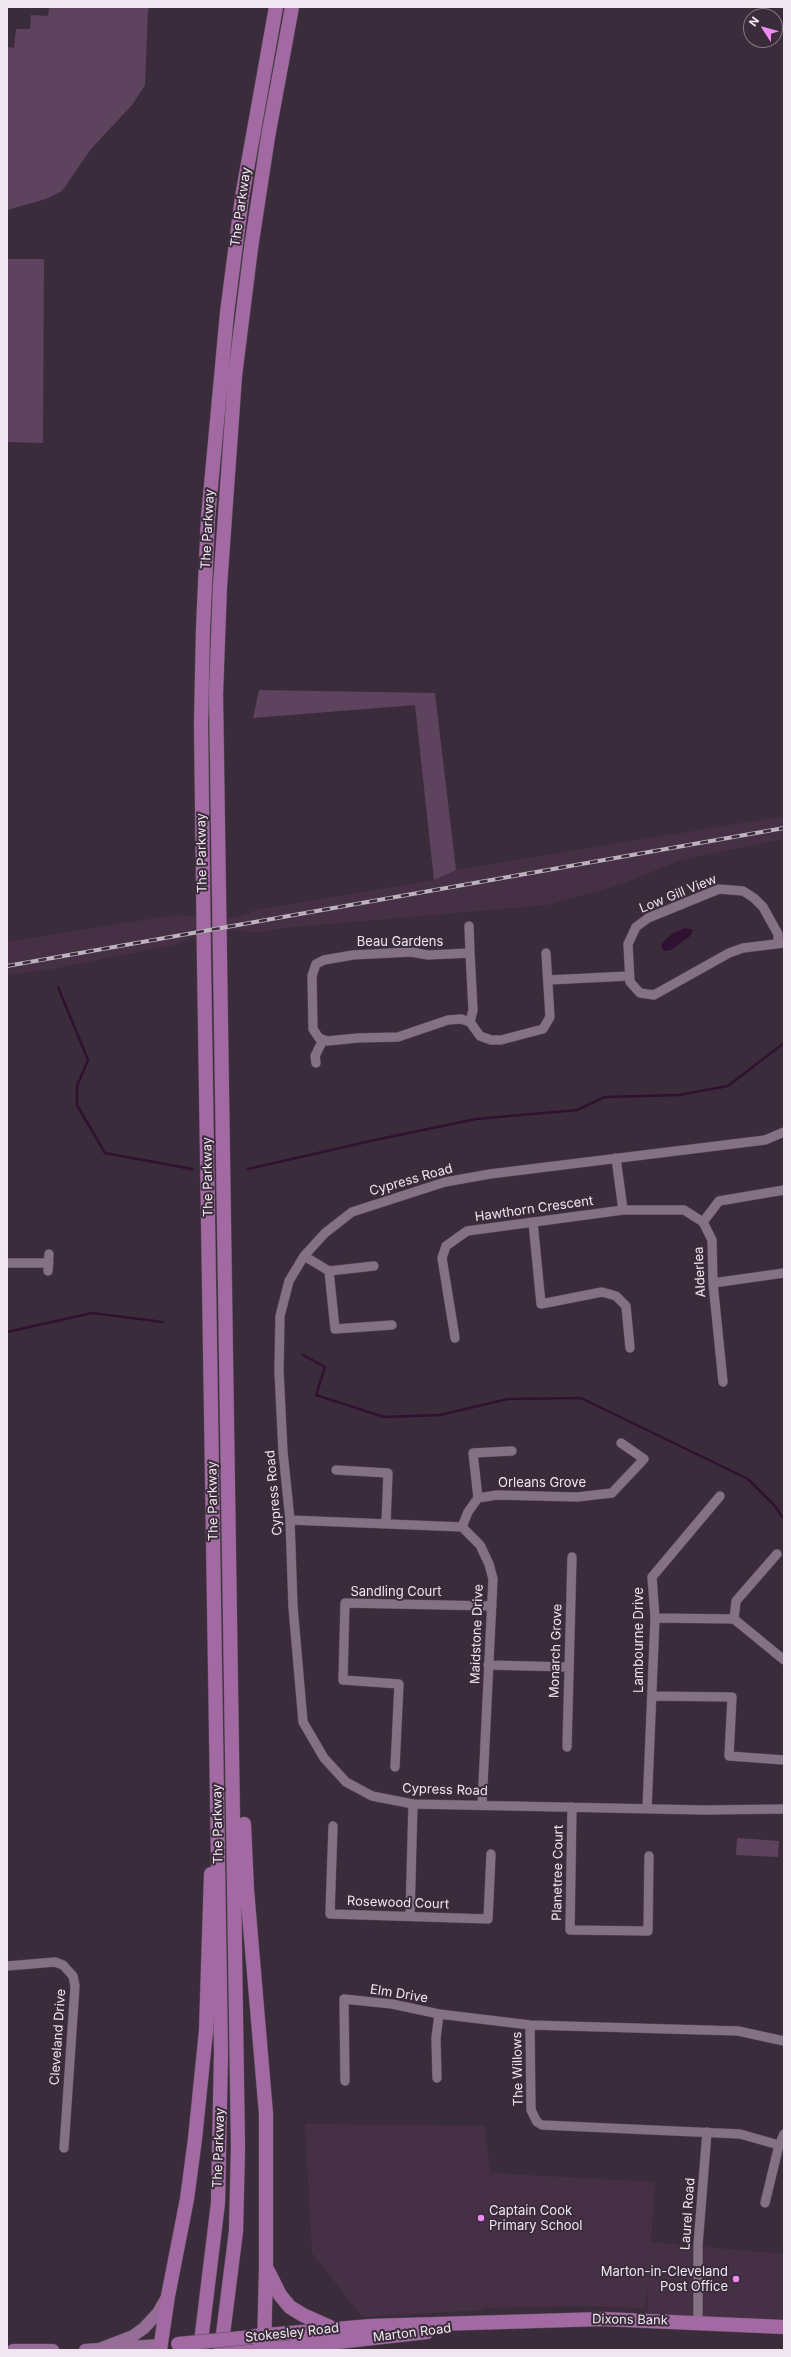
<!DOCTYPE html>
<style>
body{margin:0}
#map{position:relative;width:791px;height:2357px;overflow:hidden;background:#3b2c3b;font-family:Inter,sans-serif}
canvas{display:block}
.frame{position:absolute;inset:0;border:8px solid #f0e6f0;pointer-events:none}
.north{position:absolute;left:743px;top:8px;width:40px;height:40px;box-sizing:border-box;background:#3b2c3b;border:1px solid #837683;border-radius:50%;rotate:306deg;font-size:11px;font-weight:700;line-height:16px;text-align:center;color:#f0e6f0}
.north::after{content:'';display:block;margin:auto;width:14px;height:18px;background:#f18af4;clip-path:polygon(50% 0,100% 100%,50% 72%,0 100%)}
</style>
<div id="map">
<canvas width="791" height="2357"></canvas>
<div class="frame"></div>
<div class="north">N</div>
</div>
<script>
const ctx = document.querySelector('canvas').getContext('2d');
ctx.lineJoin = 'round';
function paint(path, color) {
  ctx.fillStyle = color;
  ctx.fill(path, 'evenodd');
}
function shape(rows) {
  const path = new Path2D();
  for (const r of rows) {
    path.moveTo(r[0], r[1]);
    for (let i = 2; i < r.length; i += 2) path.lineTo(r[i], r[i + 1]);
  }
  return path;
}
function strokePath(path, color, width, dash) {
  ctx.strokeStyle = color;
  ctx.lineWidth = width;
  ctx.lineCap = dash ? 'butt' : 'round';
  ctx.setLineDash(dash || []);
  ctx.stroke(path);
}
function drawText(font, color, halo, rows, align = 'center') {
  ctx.font = font + ' Inter,sans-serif';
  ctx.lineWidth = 4;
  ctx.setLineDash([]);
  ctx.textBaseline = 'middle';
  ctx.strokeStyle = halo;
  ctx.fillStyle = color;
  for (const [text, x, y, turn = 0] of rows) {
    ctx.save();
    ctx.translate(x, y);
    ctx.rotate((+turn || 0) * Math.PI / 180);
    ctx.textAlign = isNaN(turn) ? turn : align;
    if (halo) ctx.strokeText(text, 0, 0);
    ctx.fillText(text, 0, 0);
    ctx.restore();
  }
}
paint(shape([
 [784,816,784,839,681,860,622,884,548,905,283,928,256,933,235,930,189,938,174,945,52,969,7,975,7,942,174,915,234,918,256,910,434,880,456,870],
 [305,2124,484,2126,491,2173,655,2182,651,2242,784,2254,784,2328,647,2322,648,2285,645,2308,581,2306,482,2308,482,2310,362,2317,312,2253]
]), '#453045');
paint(shape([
 [49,7,152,7,148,9,145,85,132,105,91,149,62,191,46,199,7,210,7,47,14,48,16,29,30,29,31,15,48,16],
 [7,259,44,259,43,443,7,442],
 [259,690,435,693,456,870,434,880,415,705,253,718],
 [737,1838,779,1841,778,1857,736,1855]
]), '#5e435e');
paint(shape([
 [685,928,693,930,690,936,671,950,664,951,661,946,663,942,673,933]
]), '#2f1130');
strokePath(shape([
 [58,987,88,1060,77,1086,77,1105,105,1153,192,1169],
 [248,1169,375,1140,476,1119,577,1110,605,1097,679,1095,728,1086,784,1043],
 [7,1332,92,1313,163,1322],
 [303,1355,325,1367,316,1395,384,1417,440,1415,508,1399,581,1398,748,1479,774,1505,784,1519]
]), '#2f1130', 2.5);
const minor = shape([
 [469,926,470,953],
 [778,943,778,934,763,907,754,898,743,891,719,889,648,918,636,927,628,944,630,982,640,993,654,995,729,953,743,948,784,943],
 [411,952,428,955,470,953,473,1010,470,1022,461,1019,448,1020,398,1037,358,1038,327,1041,319,1038,313,1029,312,976,316,964,324,960,353,955,411,952],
 [548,980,629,976],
 [470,1022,480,1036,491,1040,501,1040,543,1029,550,1017,546,953],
 [316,1063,315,1056,323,1040],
 [784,1132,765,1140,490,1174,445,1182,352,1212,325,1233,304,1256,289,1281,280,1316,279,1371,283,1452,290,1520,293,1607,303,1722,324,1758,346,1782,372,1796,413,1804,704,1810,784,1809],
 [623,1210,684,1210,703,1222,712,1240,713,1283,723,1382],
 [533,1222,541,1304,602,1292,616,1296,626,1306,630,1348],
 [703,1222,719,1201,784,1190],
 [304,1256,329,1271,335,1329,392,1325],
 [7,1263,49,1263],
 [48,1271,49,1254],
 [329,1271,374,1266],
 [713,1283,784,1273],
 [455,1338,442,1258,446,1246,467,1231,623,1210,616,1158],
 [336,1470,388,1473,386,1523],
 [478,1498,473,1453,512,1451],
 [290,1520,462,1527,480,1545,489,1564,493,1579,482,1805],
 [462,1527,468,1512,478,1498,497,1495,577,1497,612,1493,644,1459,621,1443],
 [655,1618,734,1619,784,1660],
 [734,1619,736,1601,777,1554],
 [488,1665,569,1667],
 [652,1696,732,1697,729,1756,784,1760],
 [567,1747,572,1557],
 [395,1767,399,1684,343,1680,345,1603,492,1606],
 [572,1807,570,1930,648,1931,649,1856],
 [647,1809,655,1618,652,1577,720,1496],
 [333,1826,330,1914,488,1919,491,1854],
 [410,1916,413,1804],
 [7,1966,55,1962,63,1965,73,1976,75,1986,64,2148],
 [437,2078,436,2038,439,2014],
 [345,2081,344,1999,392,2004,439,2014,530,2025],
 [779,2145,740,2134,542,2125,537,2122,531,2110,530,2025,738,2031,784,2041],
 [765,2203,779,2145,784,2134],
 [698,2321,698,2245,707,2132]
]);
const major = shape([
 [99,2349,133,2336,144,2328,158,2313,166,2299],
 [13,2350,53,2350],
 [85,2350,161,2345]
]);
const highway = shape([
 [244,1824,247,1890,266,2114,266,2269,264,2350],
 [268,2271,280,2295,290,2307,303,2315,330,2327],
 [255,2336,371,2326,603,2319,784,2327],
 [160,2350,168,2296,187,2199,195,2139,206,2031,211,1874],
 [200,2350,218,2203,221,2053,204,961,201,724,203,629,208,518,227,313,242,197,276,7],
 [221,2350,236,2231,238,2148,216,694,220,586,235,376,251,248,268,137,292,7],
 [234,2350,284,2348,427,2332]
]);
strokePath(minor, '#584b58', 10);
strokePath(major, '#584b58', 13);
strokePath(highway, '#584b58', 15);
strokePath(minor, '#847284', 9);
strokePath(major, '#966d96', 12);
strokePath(highway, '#a269a2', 14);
const rail = shape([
 [7,966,784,828]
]);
strokePath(rail, '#bdb2bd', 4);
strokePath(rail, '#3b2c3b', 2.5, [8]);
const highwayBridge = shape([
 [178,2344,253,2337]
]);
strokePath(highwayBridge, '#584b58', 15, []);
strokePath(highwayBridge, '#a269a2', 14);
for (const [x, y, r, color] of [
 [481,2218,4,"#f18af4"],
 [736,2279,4,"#f18af4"]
]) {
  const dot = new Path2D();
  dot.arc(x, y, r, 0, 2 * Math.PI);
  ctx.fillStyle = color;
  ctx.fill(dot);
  strokePath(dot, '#3b2c3b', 1.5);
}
drawText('13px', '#f0e6f0', '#3b2c3b', [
 ["The Parkway",241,207,-82],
 ["The Parkway",208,529,-87],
 ["The Parkway",202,853,-91],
 ["Low Gill View",678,894,-22],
 ["Beau Gardens",400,942],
 ["The Parkway",208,1177,-91],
 ["Cypress Road",411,1180,-16],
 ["Hawthorn Crescent",534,1209,-8],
 ["Alderlea",700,1272,-93],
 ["Orleans Grove",542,1483],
 ["Cypress Road",274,1493,-95],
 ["The Parkway",213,1501,-91],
 ["Sandling Court",396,1592],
 ["Maidstone Drive",477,1634,-88],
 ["Lambourne Drive",639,1640,-90],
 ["Monarch Grove",556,1651,-88],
 ["Cypress Road",445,1790,2],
 ["The Parkway",218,1824,-91],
 ["Planetree Court",558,1873,-89],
 ["Rosewood Court",398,1903,2],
 ["Elm Drive",399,1994,9],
 ["Cleveland Drive",58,2037,-86],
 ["The Willows",518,2069,-91],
 ["The Parkway",219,2148,-88],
 ["Laurel Road",688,2214,-86],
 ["Dixons Bank",630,2320,1],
 ["Stokesley Road",292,2333,-6],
 ["Marton Road",412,2333,-7]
]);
drawText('13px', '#f0e6f0', '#3b2c3b', [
 ["Captain Cook",489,2211],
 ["Primary School",489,2226],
 ["Marton-in-Cleveland",728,2272,"right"],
 ["Post Office",728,2287,"right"]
], 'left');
</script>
